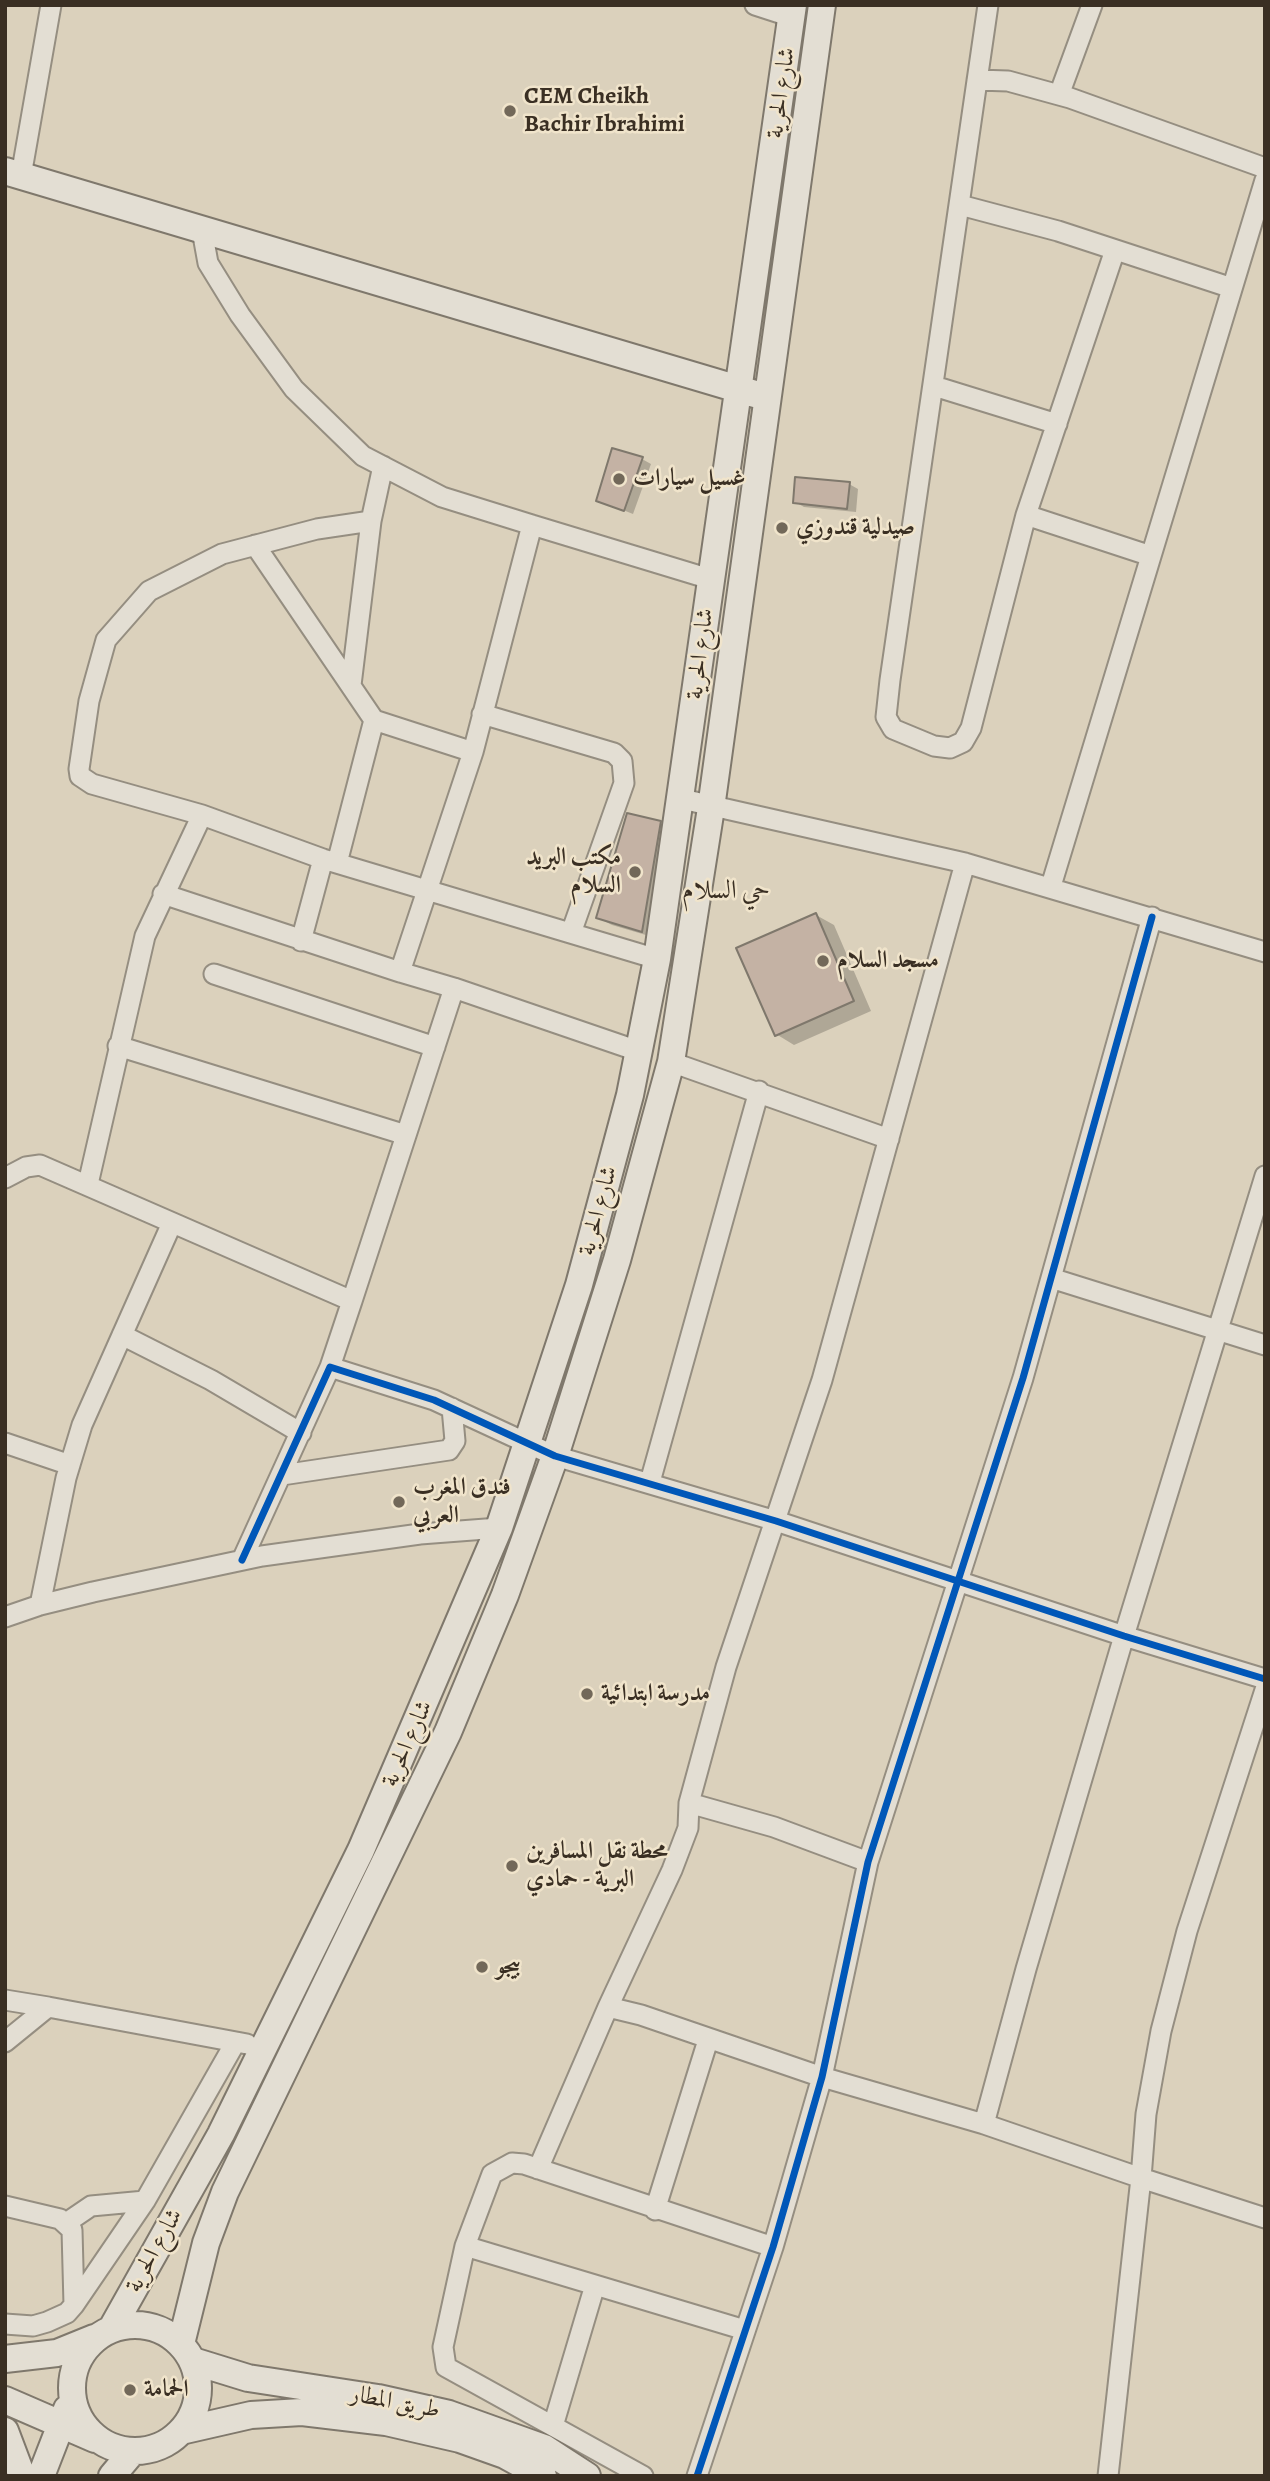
<!DOCTYPE html>
<meta charset="utf-8">
<style>
body{margin:0}
#map{position:relative;width:1270px;height:2481px;overflow:hidden;background:#dbd1bc;font-family:Alegreya,serif}
canvas{display:block}
.frame{position:absolute;inset:0;border:7px solid #3a2f23;pointer-events:none}
</style>
<div id="map">
<canvas width="1270" height="2481"></canvas>
<div class="frame"></div>
</div>
<script>
const ctx = document.querySelector('canvas').getContext('2d');
ctx.lineJoin = 'round';
function paint(path, color) {
  ctx.fillStyle = color;
  ctx.fill(path, 'evenodd');
}
function shape(rows) {
  const path = new Path2D();
  for (const r of rows) {
    if (r.length === 3) {
      path.moveTo(r[0] + r[2], r[1]);
      path.arc(r[0], r[1], r[2], 0, 2 * Math.PI);
      continue;
    }
    path.moveTo(r[0], r[1]);
    for (let i = 2; i < r.length; i += 2) path.lineTo(r[i], r[i + 1]);
  }
  return path;
}
function strokePath(path, color, width, dash) {
  ctx.strokeStyle = color;
  ctx.lineWidth = width;
  ctx.lineCap = dash ? 'butt' : 'round';
  ctx.setLineDash(dash || []);
  ctx.stroke(path);
}
function drawText(font, color, halo, rows, align = 'center') {
  ctx.font = font + ' Alegreya,Amiri,serif';
  ctx.lineWidth = 5;
  ctx.setLineDash([]);
  ctx.textBaseline = 'middle';
  ctx.strokeStyle = halo;
  ctx.fillStyle = color;
  for (const [text, x, y, turn = 0] of rows) {
    ctx.save();
    ctx.translate(x, y);
    ctx.rotate((+turn || 0) * Math.PI / 180);
    ctx.textAlign = isNaN(turn) ? turn : align;
    if (halo) ctx.strokeText(text, 0, 0);
    ctx.fillText(text, 0, 0);
    ctx.restore();
  }
}
paint(shape([
 [642,459,651,464,633,514,598,500],
 [849,484,858,489,856,512,804,507,795,502],
 [660,823,673,831,656,938,612,925,598,918],
 [816,915,834,925,871,1011,794,1045,776,1034]
]), '#0003');
const building = shape([
 [612,448,643,457,624,511,596,501,612,448],
 [795,477,850,482,847,509,793,503,795,477],
 [627,813,661,821,642,932,596,918,627,813],
 [816,913,854,1001,775,1036,736,948,816,913]
]);
paint(building, '#c4b2a4');
strokePath(building, '#7f786c', 2);
const street = shape([
 [755,5,792,17],
 [988,5,890,680,886,717,893,729,934,746,950,748,963,742,971,728,1026,515],
 [977,80,1008,81,1070,98,1265,168],
 [1059,95,1092,5],
 [21,176,51,5],
 [960,205,1058,231,1232,288],
 [202,230,208,263,240,315,294,389,363,456,442,497,532,525],
 [1115,250,1026,515,1151,556],
 [934,386,1057,424],
 [371,521,383,466],
 [255,545,374,720],
 [482,714,614,753,622,761,624,783,571,933],
 [682,799,965,863,1265,952],
 [202,815,92,784,80,776,79,769,89,701,106,640,149,591,222,554,317,529,371,521,351,685],
 [337,863,374,720,473,752],
 [1051,886,1265,180],
 [163,894,400,972],
 [301,941,323,859],
 [214,974,435,1047],
 [454,988,400,972,473,752,532,525,710,579],
 [118,1046,406,1135],
 [671,1062,889,1139],
 [5,1178,26,1167,40,1165,352,1301,330,1367],
 [88,1184,145,936,202,815,323,859,657,959],
 [1051,1278,1265,1345],
 [352,1301,454,988,638,1051],
 [122,1335,211,1380,301,1433],
 [5,1443,70,1465],
 [282,1475,449,1450,455,1441,452,1408],
 [650,1482,759,1091],
 [242,1560,330,1367,434,1400,555,1456,776,1521,1124,1636,1265,1679],
 [40,1605,66,1478,82,1425,172,1223],
 [5,1617,40,1605,93,1592,262,1556,420,1534,499,1528],
 [689,1803,774,1827,868,1862],
 [5,2000,48,2007],
 [608,2007,641,2015,822,2077,984,2124,1141,2178,1146,2114,1161,2031,1187,1931,1265,1690],
 [5,2042,48,2007,247,2044],
 [984,2124,1026,1969,1124,1636,1265,1176],
 [538,2169,608,2007,672,1870,688,1828,689,1803,726,1667,822,1380,965,863],
 [5,2206,60,2219,72,2230,74,2305],
 [655,2210,708,2040],
 [66,2223,91,2206,145,2201],
 [465,2246,745,2330],
 [5,2324,33,2326,47,2322,67,2313,74,2305,145,2201,235,2043],
 [553,2426,595,2285],
 [643,2476,446,2367,443,2347,465,2246,492,2174,512,2163,524,2164,773,2247],
 [697,2476,773,2247,822,2077,868,1862,1023,1378,1152,917],
 [1108,2476,1141,2178,1265,2218]
]);
const secondary = shape([
 [5,171,755,394],
 [135,2388,63],
 [112,2328,221,2134,361,1850,499,1528,579,1285,630,1095,657,959,793,5],
 [181,2344,206,2243,225,2192,448,1732,505,1595,555,1456,617,1260,671,1062,711,808,822,5],
 [5,2359,57,2353,94,2338],
 [193,2361,248,2378,378,2398,449,2414,544,2448,587,2476],
 [5,2400,95,2439],
 [5,2431,22,2476],
 [181,2431,251,2415,302,2412,386,2422,460,2439,505,2455,543,2476],
 [41,2476,67,2409],
 [112,2476,133,2451]
]);
strokePath(street, '#958e81', 23);
strokePath(secondary, '#7f786c', 30);
strokePath(street, '#e3ded3', 19);
strokePath(secondary, '#e3ded3', 26);
strokePath(shape([
 [242,1560,330,1367,434,1400,555,1456,776,1521,1124,1636,1265,1679],
 [697,2476,773,2247,822,2077,868,1862,1023,1378,1152,917]
]), '#0057b8', 7);
for (const [x, y, r, color] of [
 [510,111,7,"#726859"],
 [619,479,7,"#726859"],
 [782,528,7,"#726859"],
 [635,872,7,"#726859"],
 [823,961,7,"#726859"],
 [399,1502,7,"#726859"],
 [587,1694,7,"#726859"],
 [512,1866,7,"#726859"],
 [482,1967,7,"#726859"],
 [130,2390,7,"#726859"]
]) {
  const dot = new Path2D();
  dot.arc(x, y, r, 0, 2 * Math.PI);
  ctx.fillStyle = color;
  ctx.fill(dot);
  strokePath(dot, '#f0e4cb', 2.5);
}
drawText('24px', '#3a2f23', '#f0e4cb', [
 ["شارع الحرية",782,93,-82],
 ["شارع الحرية",701,654,-83],
 ["شارع الحرية",599,1211,-75],
 ["شارع الحرية",408,1744,-66],
 ["شارع الحرية",155,2251,-61],
 ["طريق المطار",395,2403,11]
]);
drawText('bold 24px', '#3a2f23', '#f0e4cb', [
 ["CEM Cheikh",524,97],
 ["Bachir Ibrahimi",524,125],
 ["غسيل سيارات",633,479],
 ["صيدلية قندوزي",796,528],
 ["مكتب البريد",621,858,"right"],
 ["السلام",621,886,"right"],
 ["مسجد السلام",837,961],
 ["فندق المغرب",413,1488],
 ["العربي",413,1516],
 ["مدرسة ابتدائية",601,1694],
 ["محطة نقل المسافرين",526,1852],
 ["البرية - حمادي",526,1880],
 ["بيجو",496,1967],
 ["الحمامة",144,2390]
], 'left');
drawText('26px', '#3a2f23', '#f0e4cb', [
 ["حي السلام",726,892]
]);
</script>
